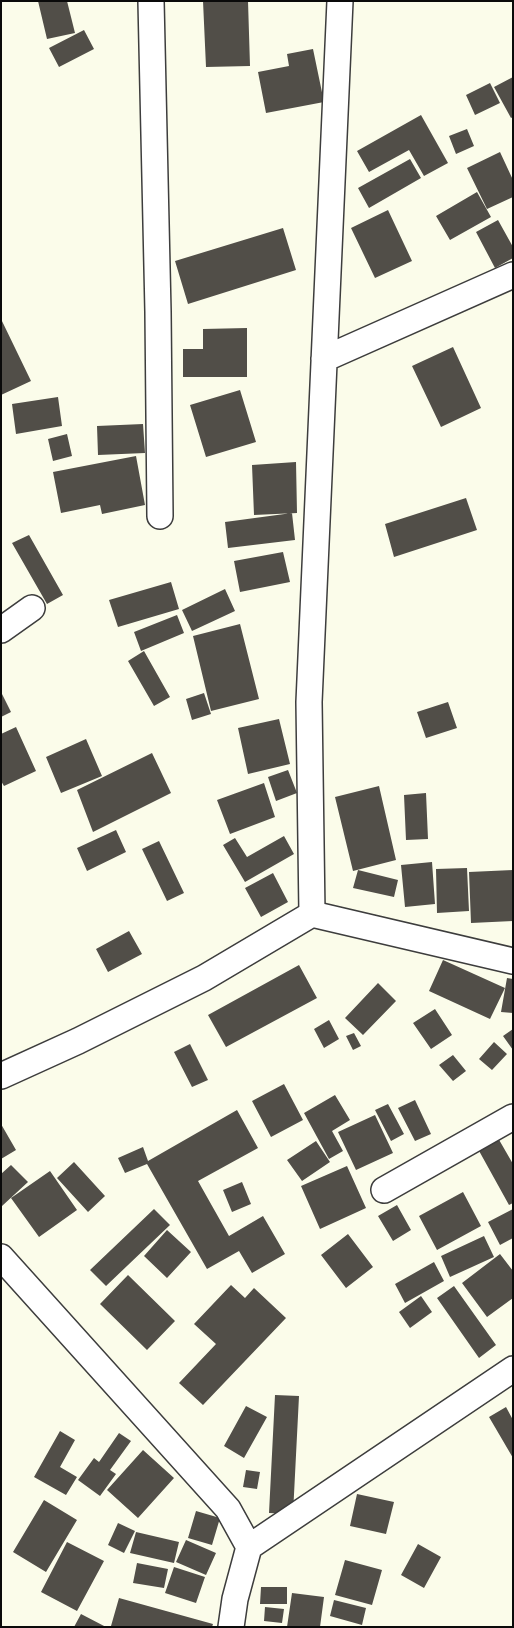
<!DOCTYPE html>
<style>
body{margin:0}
#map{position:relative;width:514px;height:1628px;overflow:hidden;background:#fbfcea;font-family:Bitter,serif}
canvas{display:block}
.frame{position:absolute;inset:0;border:2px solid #0a0a0a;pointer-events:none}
</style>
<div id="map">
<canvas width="514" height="1628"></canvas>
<div class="frame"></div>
</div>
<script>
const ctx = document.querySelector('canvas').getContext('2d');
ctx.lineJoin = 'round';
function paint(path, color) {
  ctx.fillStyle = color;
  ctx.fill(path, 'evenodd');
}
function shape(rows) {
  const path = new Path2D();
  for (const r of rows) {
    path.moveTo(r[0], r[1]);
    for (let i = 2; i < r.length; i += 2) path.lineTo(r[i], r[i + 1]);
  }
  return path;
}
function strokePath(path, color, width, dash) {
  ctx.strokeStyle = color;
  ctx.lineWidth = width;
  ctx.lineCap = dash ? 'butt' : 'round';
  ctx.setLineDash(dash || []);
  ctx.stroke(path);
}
paint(shape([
 [38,1,67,1,75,33,47,39],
 [203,1,248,1,250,66,206,67],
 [84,30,94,49,59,67,49,48],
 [313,49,324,102,266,113,258,72,289,66,287,54],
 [513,77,513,117,511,118,494,87],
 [490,83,500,103,475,115,466,95],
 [421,115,448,163,424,176,409,150,369,172,357,151],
 [467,129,474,146,456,154,449,136],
 [500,152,513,180,513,197,487,209,467,168],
 [410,159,421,178,369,208,358,188],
 [477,192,491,217,450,240,436,216],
 [388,210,412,261,375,278,351,228],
 [498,220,513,247,513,258,495,268,476,232],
 [283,228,296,270,188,304,175,261],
 [1,319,31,381,1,395],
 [247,328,247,377,183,377,183,349,203,349,203,329],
 [453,347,481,408,441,427,412,366],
 [240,390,256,442,206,457,190,405],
 [58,397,62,426,16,434,12,404],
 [143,424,145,453,98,455,97,426],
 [67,434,72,456,53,461,48,439],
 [136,456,145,505,102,514,100,505,61,513,53,472],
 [296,462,297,513,254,515,252,465],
 [466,498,477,530,394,557,385,524],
 [292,513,295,540,228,548,225,522],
 [29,535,63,595,47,604,12,543],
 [283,552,290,582,240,592,234,561],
 [171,582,179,609,118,627,109,600],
 [225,589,235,611,192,631,182,610],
 [177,615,184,633,141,651,134,632],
 [240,624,259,699,211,711,193,636],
 [144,651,170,697,154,706,128,661],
 [1,692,11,712,1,717],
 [204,693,211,714,192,720,186,699],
 [448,702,457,728,426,738,417,712],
 [279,719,290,764,248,774,238,728],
 [16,727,36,771,4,786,1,781,1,734],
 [86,739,102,776,61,793,46,757],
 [152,753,171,793,93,832,77,790],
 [288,770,297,793,276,801,268,777],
 [264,783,275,817,230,834,217,800],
 [379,786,396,860,353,871,335,797],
 [426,793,428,839,406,840,404,795],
 [116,830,126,852,87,871,77,848],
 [284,836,294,854,245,882,223,845,235,838,247,857],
 [159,841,184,893,167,901,142,849],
 [432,862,435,904,405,907,401,865],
 [467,868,469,911,437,913,436,869],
 [358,870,398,880,394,897,353,888],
 [513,870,513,921,471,923,469,872],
 [273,873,288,902,261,917,245,888],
 [129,931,142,954,108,972,96,949],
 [443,960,505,988,490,1019,429,991],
 [299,965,317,998,226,1047,208,1015],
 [507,978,513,979,513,1013,501,1012],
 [378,983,396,1001,363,1035,345,1018],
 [435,1009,452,1035,431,1049,413,1023],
 [329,1020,339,1039,324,1048,314,1029],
 [513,1029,513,1050,503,1036],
 [354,1033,361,1046,353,1050,346,1036],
 [494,1042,507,1054,492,1070,479,1059],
 [190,1044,208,1080,192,1087,174,1052],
 [453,1055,466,1071,453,1081,439,1065],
 [284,1084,303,1120,271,1137,252,1101],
 [335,1095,350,1120,332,1131,343,1151,329,1159,304,1113],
 [415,1100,431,1134,415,1141,398,1108],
 [388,1104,404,1134,391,1141,375,1110],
 [237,1110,258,1148,198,1181,229,1236,263,1216,285,1254,252,1273,239,1251,207,1269,147,1164,125,1173,118,1158,143,1147,148,1161],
 [375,1115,393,1153,356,1170,338,1132],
 [1,1124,16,1150,1,1159],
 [498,1138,513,1164,513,1203,509,1205,478,1149],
 [316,1141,330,1162,302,1181,287,1160],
 [74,1162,105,1196,88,1212,57,1178],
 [11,1165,28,1182,2,1206,1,1174],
 [347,1166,366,1208,320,1229,301,1186],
 [50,1171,77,1210,39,1237,11,1198],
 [242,1182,251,1204,232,1212,223,1190],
 [463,1192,481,1226,437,1250,419,1216],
 [397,1205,411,1230,393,1241,378,1216],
 [154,1209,170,1225,106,1286,90,1270],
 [513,1209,513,1238,500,1245,488,1222],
 [167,1230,191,1252,167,1278,144,1256],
 [348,1234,373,1267,346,1288,321,1255],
 [484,1236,494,1257,450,1277,441,1256],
 [500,1254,513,1271,513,1298,487,1317,462,1283],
 [434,1262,444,1281,405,1303,395,1284],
 [128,1275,175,1321,147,1350,100,1304],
 [231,1285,245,1298,254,1288,286,1318,203,1405,179,1383,216,1344,194,1324],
 [454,1286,496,1345,479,1358,437,1298],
 [421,1296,432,1312,410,1328,399,1312],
 [275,1395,299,1396,293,1514,269,1513],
 [246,1406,267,1417,244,1458,224,1446],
 [506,1407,513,1420,513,1458,489,1417],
 [60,1431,75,1440,60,1467,77,1477,66,1495,34,1477],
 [119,1433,131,1441,110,1470,116,1474,100,1496,78,1480,94,1458,99,1462],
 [143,1450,174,1478,138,1518,107,1490],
 [246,1470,260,1472,257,1489,243,1487],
 [357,1494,394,1502,386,1534,350,1526],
 [44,1500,77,1520,46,1572,13,1552],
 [196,1511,220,1518,212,1545,188,1538],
 [118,1523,135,1531,124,1553,108,1545],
 [136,1532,179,1542,174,1563,130,1553],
 [186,1540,216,1553,206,1575,176,1562],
 [67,1542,104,1561,77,1611,41,1592],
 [418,1544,441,1557,424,1588,401,1575],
 [345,1560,382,1570,372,1605,335,1595],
 [137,1563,168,1569,164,1588,133,1583],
 [174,1567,205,1577,196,1603,165,1593],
 [261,1587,287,1587,287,1604,260,1604],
 [292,1593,324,1597,320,1627,287,1627],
 [119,1598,213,1624,212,1627,111,1626],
 [334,1600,366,1608,362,1625,330,1616],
 [265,1607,284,1609,282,1623,264,1621],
 [81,1614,106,1627,74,1627]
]), '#514e48');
const street = shape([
 [151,1,158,312,160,516],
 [340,1,309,702,312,914,513,961],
 [324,359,513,275],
 [1,630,32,608],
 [1,1076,78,1041,204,978,312,914],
 [384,1190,513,1117],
 [1,1257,228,1509,249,1547,235,1599,231,1627],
 [249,1547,513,1369]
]);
strokePath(street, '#3d3d3d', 28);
strokePath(street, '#fff', 25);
</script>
